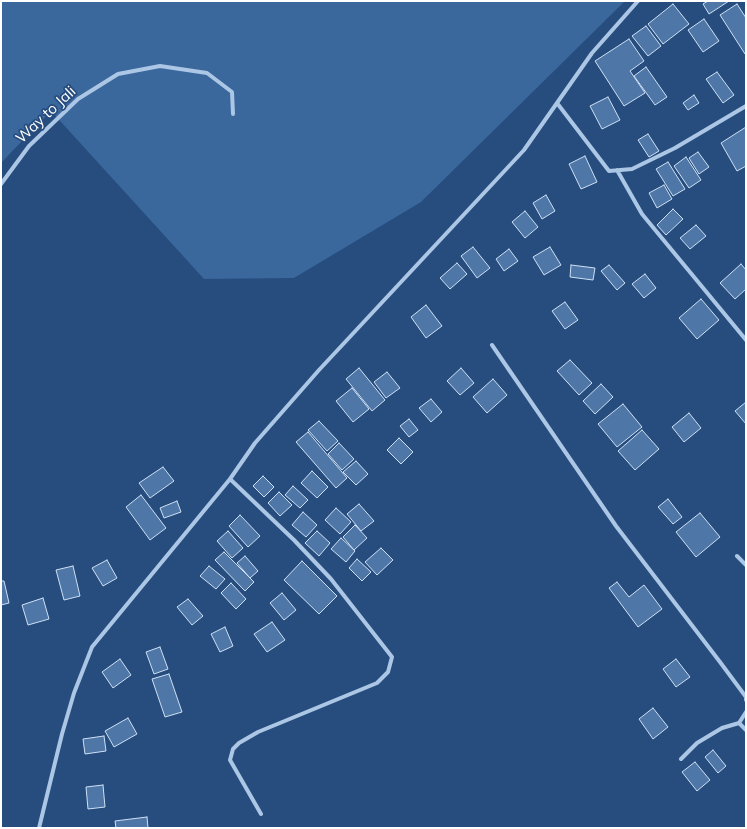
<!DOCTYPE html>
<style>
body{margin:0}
#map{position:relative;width:747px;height:829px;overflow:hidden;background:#264d7e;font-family:Mulish,sans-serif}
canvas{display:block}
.frame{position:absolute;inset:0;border:2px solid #fff;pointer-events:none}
</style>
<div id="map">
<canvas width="747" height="829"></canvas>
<div class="frame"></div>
</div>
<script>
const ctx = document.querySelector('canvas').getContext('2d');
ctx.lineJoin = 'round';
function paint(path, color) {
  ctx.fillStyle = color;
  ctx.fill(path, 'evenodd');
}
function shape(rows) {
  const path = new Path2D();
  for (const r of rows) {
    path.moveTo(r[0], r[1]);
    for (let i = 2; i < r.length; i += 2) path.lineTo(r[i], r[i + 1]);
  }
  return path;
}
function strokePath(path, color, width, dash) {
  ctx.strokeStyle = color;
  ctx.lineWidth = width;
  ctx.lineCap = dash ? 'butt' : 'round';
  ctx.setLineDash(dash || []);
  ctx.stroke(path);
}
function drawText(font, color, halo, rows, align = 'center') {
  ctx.font = font + ' Mulish,sans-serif';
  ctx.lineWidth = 3.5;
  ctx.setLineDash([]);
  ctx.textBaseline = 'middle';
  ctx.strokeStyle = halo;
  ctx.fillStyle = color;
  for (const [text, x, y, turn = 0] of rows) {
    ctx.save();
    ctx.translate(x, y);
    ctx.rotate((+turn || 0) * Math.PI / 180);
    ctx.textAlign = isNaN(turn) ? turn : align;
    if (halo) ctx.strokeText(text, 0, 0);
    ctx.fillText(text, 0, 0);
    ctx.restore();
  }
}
paint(shape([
 [1,1,625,1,421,202,294,278,204,279,51,111,1,163]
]), '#3a679c');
const building = shape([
 [708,1,729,1,709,14,703,4,708,1],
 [673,4,689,24,663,44,648,24,673,4],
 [737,4,746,18,746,53,745,54,720,15,737,4],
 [704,19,719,41,703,52,688,30,704,19],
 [646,26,661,46,648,56,632,36,646,26],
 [629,39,644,61,630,71,645,93,624,106,595,61,629,39],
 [646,67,667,97,655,105,634,76,646,67],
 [717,72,734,95,723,103,706,79,717,72],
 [694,95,699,103,688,110,683,103,694,95],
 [608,97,620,120,602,129,590,106,608,97],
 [746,127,746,166,737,171,721,143,746,127],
 [648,134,659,151,649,157,638,140,648,134],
 [698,152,709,167,699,174,689,158,698,152],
 [585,156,597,182,581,189,569,164,585,156],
 [686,157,701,180,689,188,674,166,686,157],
 [668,162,685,189,673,196,656,169,668,162],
 [664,185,672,199,657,208,649,193,664,185],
 [546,195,555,211,542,219,533,203,546,195],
 [673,209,683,219,666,235,657,225,673,209],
 [525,211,538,227,525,238,512,222,525,211],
 [696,225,706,236,690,249,680,238,696,225],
 [473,247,490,268,477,278,461,256,473,247],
 [550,247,561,265,544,275,533,257,550,247],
 [509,249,518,261,504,271,496,259,509,249],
 [457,263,467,274,450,289,440,278,457,263],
 [741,264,746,270,746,289,735,299,720,283,741,264],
 [571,265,595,268,593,280,570,277,571,265],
 [609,265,625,283,617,290,601,271,609,265],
 [645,274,656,288,644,298,632,284,645,274],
 [701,299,719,320,697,339,679,318,701,299],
 [565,302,578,320,565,329,552,311,565,302],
 [426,305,442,326,426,338,411,317,426,305],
 [570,360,592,383,579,395,557,371,570,360],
 [359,368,385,400,372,411,346,379,359,368],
 [461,368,474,383,460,395,447,381,461,368],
 [387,372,400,388,386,398,374,382,387,372],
 [493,379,507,395,487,413,473,397,493,379],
 [601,384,613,397,595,414,583,401,601,384],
 [352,388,369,409,353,422,336,401,352,388],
 [431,399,442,412,431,422,419,408,431,399],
 [746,402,746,424,735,411,746,402],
 [623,404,642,427,617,447,598,424,623,404],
 [689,413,701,428,684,442,672,427,689,413],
 [409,419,418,430,409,437,400,426,409,419],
 [319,421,338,441,327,451,308,430,319,421],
 [642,430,659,449,635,470,618,451,642,430],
 [308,432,347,478,336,488,296,442,308,432],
 [399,438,413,452,401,464,387,450,399,438],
 [339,443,354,459,342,470,328,454,339,443],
 [356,461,368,474,356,485,343,472,356,461],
 [163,467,174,481,150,498,139,483,163,467],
 [312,471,328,487,317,498,301,483,312,471],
 [263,476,274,487,264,497,253,486,263,476],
 [293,486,308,500,300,508,285,495,293,486],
 [279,492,292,505,280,516,268,503,279,492],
 [141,495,166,528,150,540,126,507,141,495],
 [668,499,682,517,673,524,658,507,668,499],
 [177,501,181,512,164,518,160,508,177,501],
 [359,504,374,521,361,531,347,514,359,504],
 [336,508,351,522,340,534,325,520,336,508],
 [303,512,317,525,306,537,292,525,303,512],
 [700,513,720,537,696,557,676,532,700,513],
 [240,515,260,536,248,547,229,526,240,515],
 [355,525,367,538,354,550,343,537,355,525],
 [228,531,243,548,232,558,217,541,228,531],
 [317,531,330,543,319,556,305,543,317,531],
 [341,538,355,551,346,562,331,549,341,538],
 [381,548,393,560,377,575,365,562,381,548],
 [224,552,254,582,245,591,215,560,224,552],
 [245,556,258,571,250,578,237,563,245,556],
 [357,559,371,572,362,581,349,568,357,559],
 [107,560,117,578,103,586,92,568,107,560],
 [302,561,337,596,319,614,284,580,302,561],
 [73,566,80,596,64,600,56,570,73,566],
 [209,566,225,579,216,589,200,576,209,566],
 [1,581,4,581,9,603,1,605,1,581],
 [617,582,629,597,644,585,662,609,638,627,609,588,617,582],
 [231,583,246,599,236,609,221,593,231,583],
 [282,593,296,610,284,620,270,603,282,593],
 [43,598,49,619,28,625,22,605,43,598],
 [188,599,203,616,192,625,177,607,188,599],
 [272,622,285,640,267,652,254,634,272,622],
 [225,627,233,646,220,652,211,634,225,627],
 [160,647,168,669,154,674,146,652,160,647],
 [120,659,131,675,113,688,102,672,120,659],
 [676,659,690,677,676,687,663,669,676,659],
 [169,674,182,712,165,717,152,679,169,674],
 [653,708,668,727,653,739,639,719,653,708],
 [128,718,137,734,114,747,105,731,128,718],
 [104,736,106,751,85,754,83,739,104,736],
 [713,750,726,766,718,773,705,757,713,750],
 [695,762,710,780,697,791,682,772,695,762],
 [103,785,105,807,88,809,86,787,103,785],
 [147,817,148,828,116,828,115,821,147,817]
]);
paint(building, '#4e77a7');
strokePath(building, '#cfe0f4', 1);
strokePath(shape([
 [557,103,609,171,632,169,675,148,746,106],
 [617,170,642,214,746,340],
 [1,184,29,146,78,99,118,74,160,66,207,73,232,92,233,114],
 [492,345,616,526,720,662,746,697,746,700],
 [230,479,294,540,331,579,392,657,388,672,377,683,258,732,239,743,233,749,230,760,261,814],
 [737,556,746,565],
 [739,723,746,712],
 [681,759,697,743,722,728,739,723,746,730],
 [39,828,62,734,74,693,92,647,230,479,255,443,319,370,524,150,592,53,638,1]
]), '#acc6e5', 4);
drawText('15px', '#fff', '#264d7e', [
 ["Way to Jali",46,115,-43]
]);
</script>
